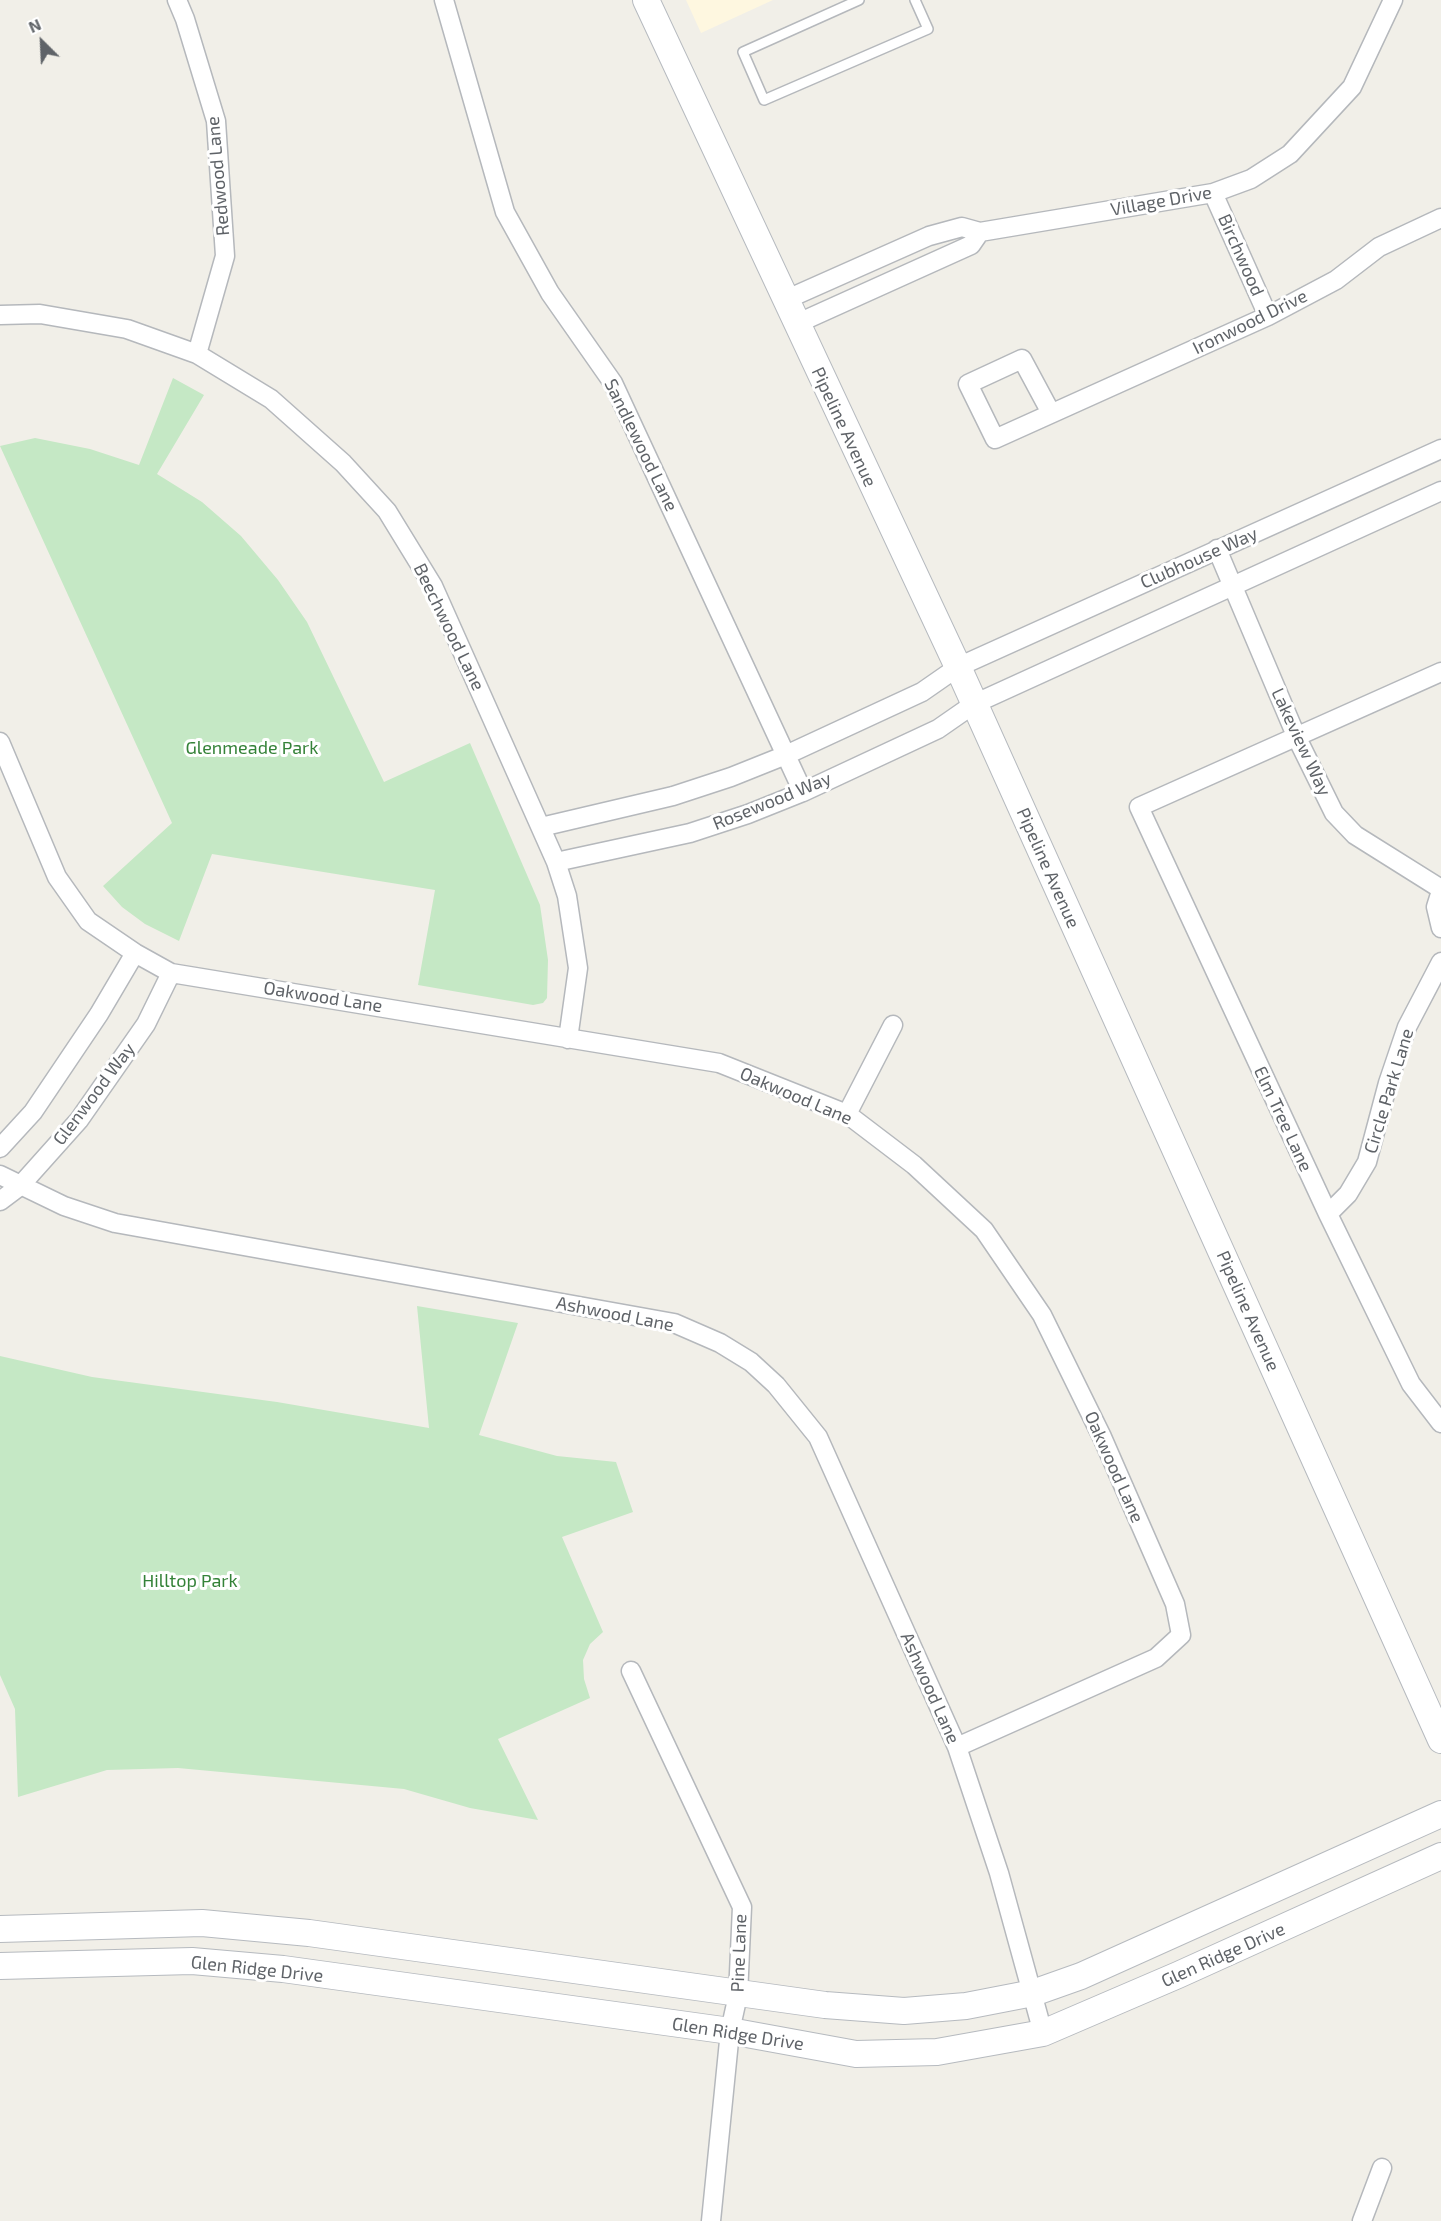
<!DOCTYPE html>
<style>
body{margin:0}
#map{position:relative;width:1441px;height:2221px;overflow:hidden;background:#f1efe8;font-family:"Exo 2",sans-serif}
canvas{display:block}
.north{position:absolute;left:12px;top:12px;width:60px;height:60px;-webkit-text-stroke:4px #fff;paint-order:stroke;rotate:336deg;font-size:16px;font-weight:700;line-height:24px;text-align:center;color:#5f6368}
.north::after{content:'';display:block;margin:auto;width:21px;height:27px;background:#5f6368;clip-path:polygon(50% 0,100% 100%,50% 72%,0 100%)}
</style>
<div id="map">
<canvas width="1441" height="2221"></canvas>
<div class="north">N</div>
</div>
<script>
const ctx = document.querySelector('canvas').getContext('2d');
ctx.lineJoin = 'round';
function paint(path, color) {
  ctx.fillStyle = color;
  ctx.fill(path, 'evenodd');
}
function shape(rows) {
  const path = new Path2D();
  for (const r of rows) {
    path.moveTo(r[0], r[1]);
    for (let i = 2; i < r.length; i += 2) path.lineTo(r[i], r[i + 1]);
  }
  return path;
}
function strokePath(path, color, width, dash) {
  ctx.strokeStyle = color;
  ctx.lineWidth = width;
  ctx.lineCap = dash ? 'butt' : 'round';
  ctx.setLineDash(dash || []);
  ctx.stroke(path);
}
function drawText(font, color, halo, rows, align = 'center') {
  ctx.font = font + ' "Exo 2",sans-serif';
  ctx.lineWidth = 6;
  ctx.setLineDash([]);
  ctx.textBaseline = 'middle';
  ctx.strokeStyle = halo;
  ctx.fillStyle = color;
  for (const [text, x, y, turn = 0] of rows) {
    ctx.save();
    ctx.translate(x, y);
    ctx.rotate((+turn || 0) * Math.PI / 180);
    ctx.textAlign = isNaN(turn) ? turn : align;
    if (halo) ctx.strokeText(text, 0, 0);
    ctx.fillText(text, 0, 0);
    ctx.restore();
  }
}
paint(shape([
 [686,0,773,0,701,33]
]), '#fef7e0');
paint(shape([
 [173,378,204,395,157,474,202,502,241,536,278,580,307,622,384,782,470,743,540,905,548,960,547,998,543,1003,533,1005,418,985,435,890,212,854,179,941,145,924,122,907,103,886,172,823,0,446,35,438,90,449,139,465],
 [417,1306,518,1323,479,1435,557,1456,616,1462,633,1512,562,1537,603,1632,590,1644,583,1660,584,1679,590,1698,498,1739,538,1820,470,1808,404,1789,178,1768,107,1770,18,1797,15,1709,0,1675,0,1356,92,1377,277,1402,429,1428]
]), '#c5e8c5');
const lane = shape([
 [859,0,743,52,764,100,928,29,915,0]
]);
const street = shape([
 [177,0,185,19,216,121,225,256,197,354],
 [444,0,505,212,550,293,613,383,803,792],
 [1213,193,1268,316],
 [785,300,929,236,962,227,980,232,1213,193,1251,179,1290,154,1352,87,1393,0],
 [0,315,40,314,127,329,197,354,271,399,343,463,387,511,433,586,556,862,567,896,578,968,568,1039],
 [796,324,971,245,980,232],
 [1051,413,1022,359,968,384,995,439,1268,316,1336,280,1379,247,1441,218],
 [1217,549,1297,738,1334,813,1355,835,1441,889],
 [1441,672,1139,807,1328,1214,1411,1384,1441,1423],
 [0,742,57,877,88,921,135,953,171,973,719,1063,847,1114,914,1165,984,1230,1042,1315,1102,1437,1175,1604,1181,1635,1156,1658,957,1747],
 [541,827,673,796,731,777,786,755,922,692,958,667,1441,449],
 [556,862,690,833,748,814,803,792,938,729,974,704,1441,491],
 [1441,891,1436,907,1441,928],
 [847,1114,893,1025],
 [0,1148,33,1112,99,1014,135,953],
 [0,1175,64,1206,115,1223,674,1323,720,1343,751,1362,776,1385,818,1437,957,1747,999,1873,1043,2033],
 [0,1201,20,1186,79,1120,146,1024,171,973],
 [1328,1214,1348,1194,1367,1162,1388,1083,1407,1027,1441,962],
 [631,1671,742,1907,738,1995,730,2031,711,2221],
 [1362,2221,1382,2168]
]);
const secondary = shape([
 [646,0,958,667,1441,1740],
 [0,1929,202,1923,309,1933,825,2005,904,2011,966,2006,1033,1993,1081,1976,1441,1814],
 [0,1966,192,1961,283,1969,730,2031,856,2054,937,2052,1043,2033,1178,1975,1441,1856]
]);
strokePath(lane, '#b5b8bc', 12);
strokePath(street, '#b5b8bc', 21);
strokePath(secondary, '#b6babf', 28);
strokePath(lane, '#fff', 9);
strokePath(street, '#fff', 18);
strokePath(secondary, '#fff', 26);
drawText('18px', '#5f6368', '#fff', [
 ["Redwood Lane",218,176,-95],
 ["Village Drive",1161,201,-10],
 ["Birchwood",1241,255,66],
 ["Ironwood Drive",1250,322,-26],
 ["Pipeline Avenue",844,427,65],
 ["Sandlewood Lane",641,445,64],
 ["Clubhouse Way",1199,558,-24],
 ["Beechwood Lane",449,627,64],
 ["Lakeview Way",1301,742,65],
 ["Rosewood Way",772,801,-22],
 ["Pipeline Avenue",1048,868,66],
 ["Oakwood Lane",323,997,9],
 ["Circle Park Lane",1389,1091,-73],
 ["Glenwood Way",94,1094,-53],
 ["Oakwood Lane",796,1096,23],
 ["Elm Tree Lane",1283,1119,65],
 ["Pipeline Avenue",1248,1311,66],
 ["Ashwood Lane",615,1314,11],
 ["Oakwood Lane",1114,1467,66],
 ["Ashwood Lane",930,1688,66],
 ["Pine Lane",739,1953,-88],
 ["Glen Ridge Drive",1223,1955,-24],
 ["Glen Ridge Drive",257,1969,6],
 ["Glen Ridge Drive",738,2034,9]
]);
drawText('18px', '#348238', '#fff', [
 ["Glenmeade Park",252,748],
 ["Hilltop Park",190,1581]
]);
</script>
